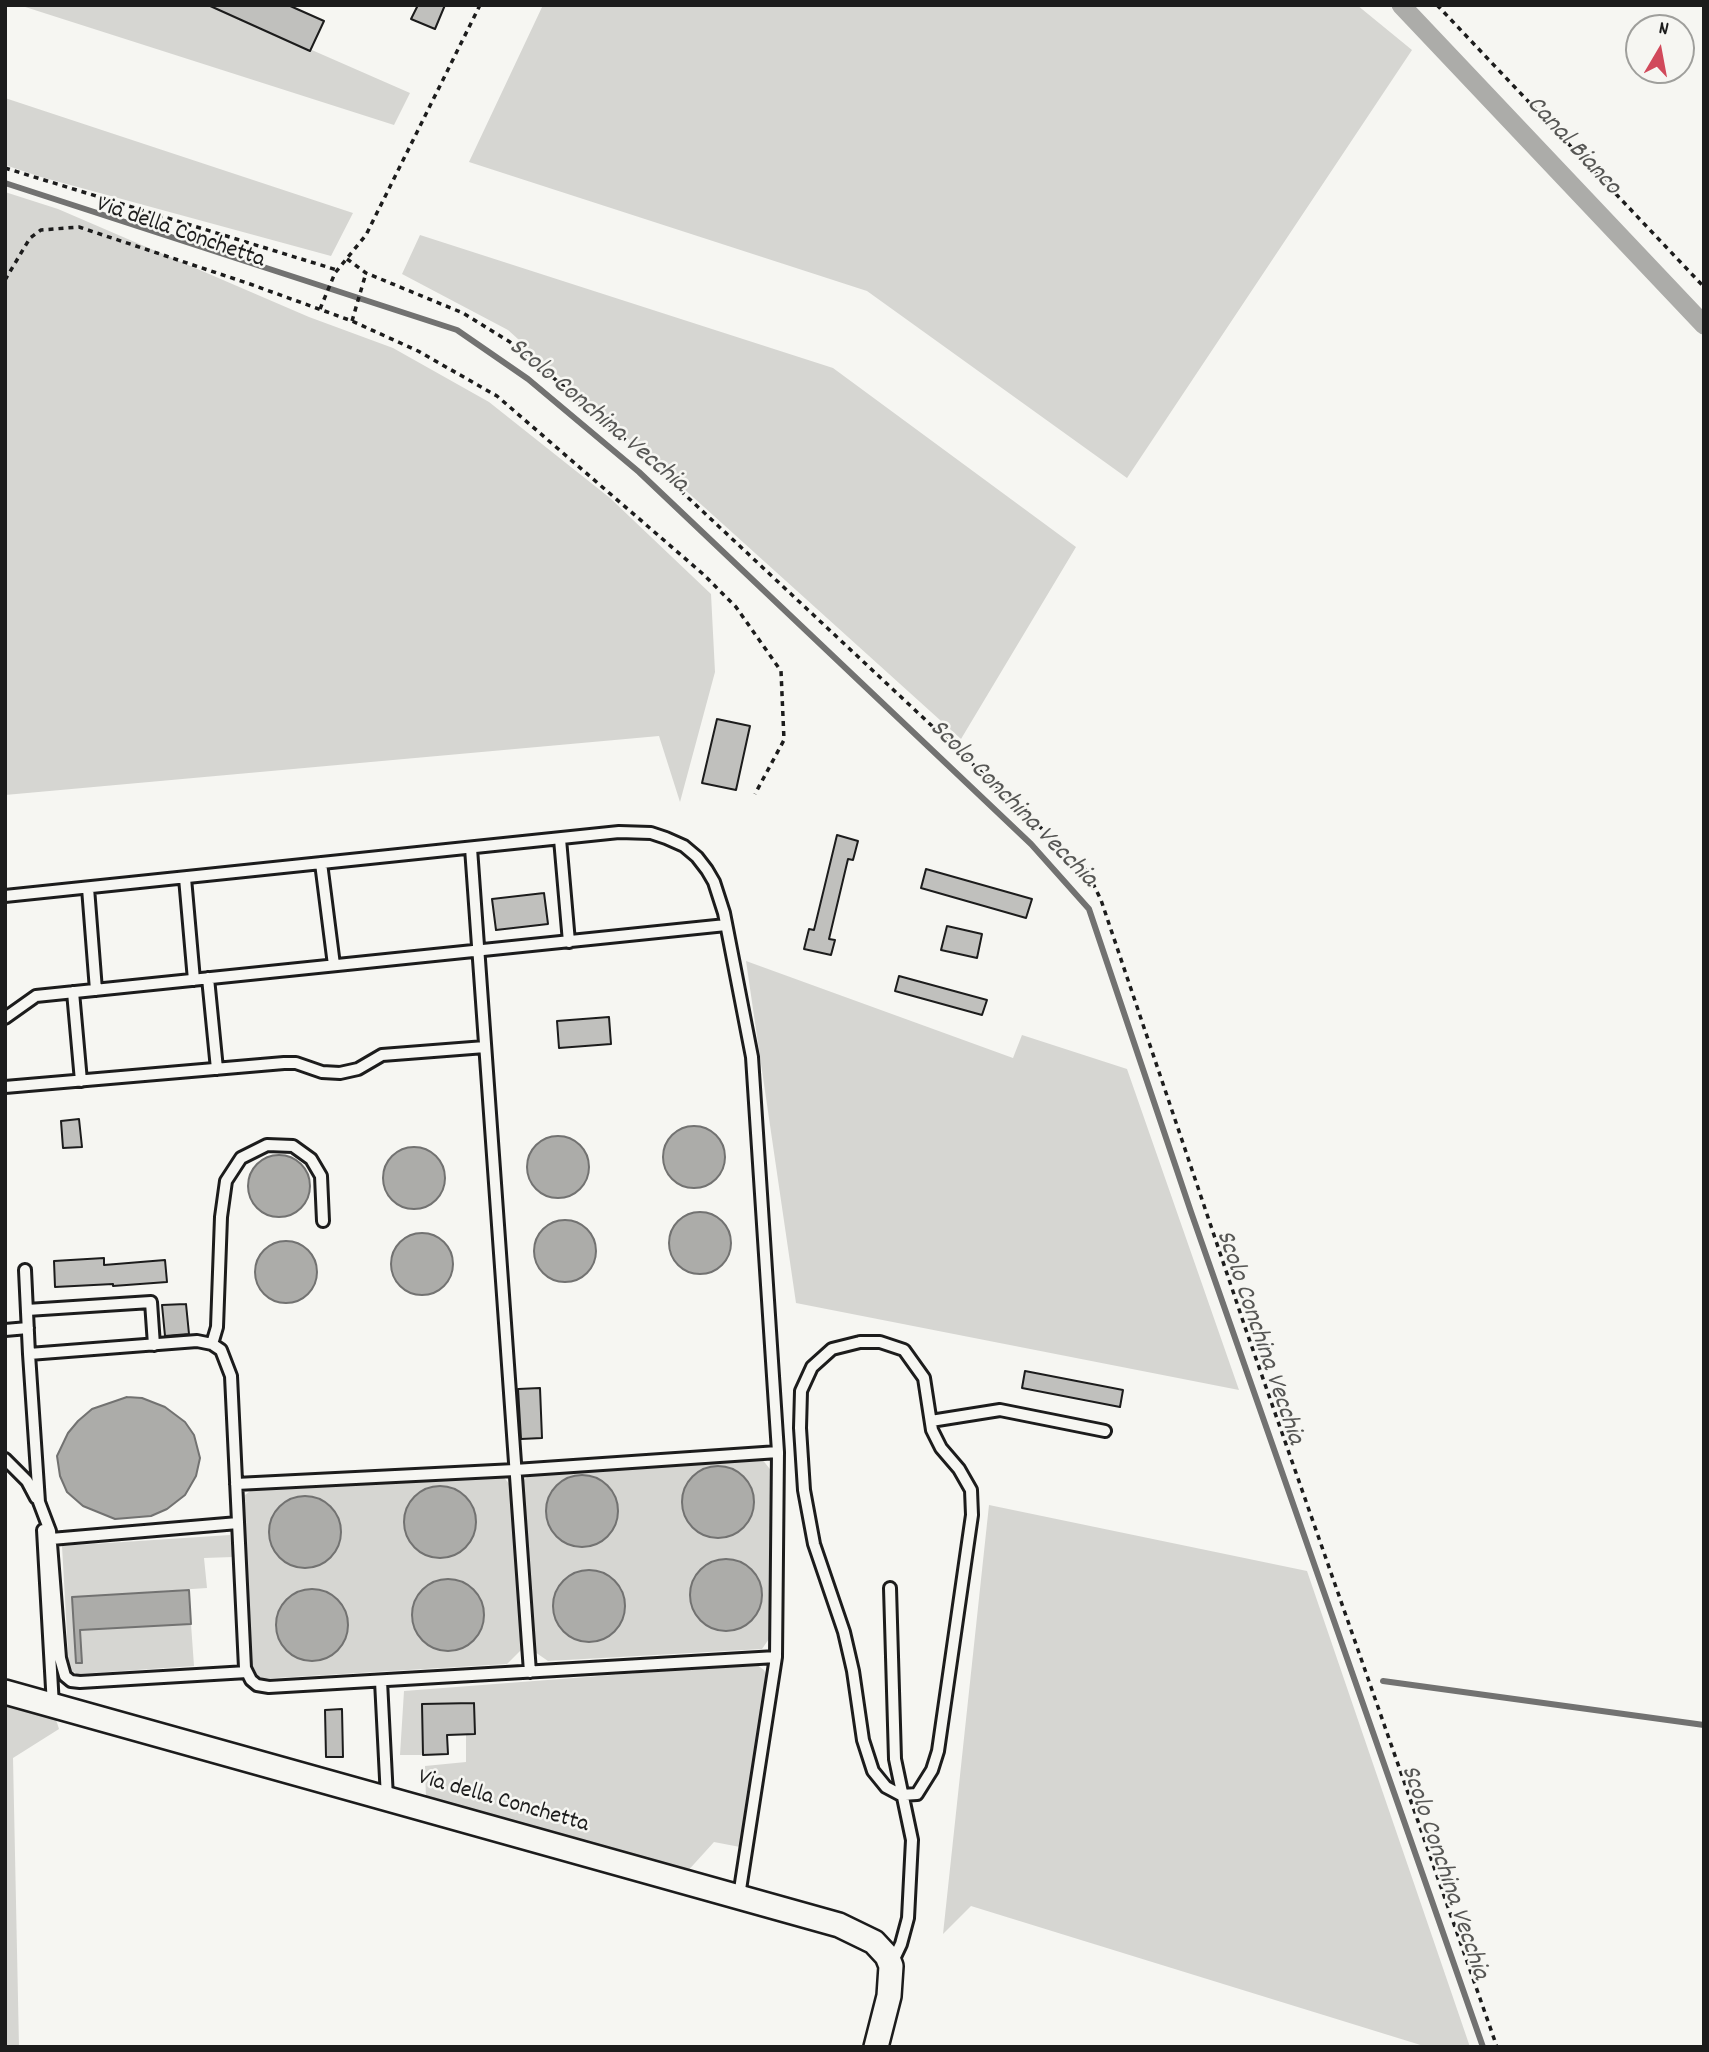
<!DOCTYPE html>
<style>
body{margin:0}
#map{position:relative;width:1709px;height:2052px;overflow:hidden;background:#f6f6f2;font-family:Dekko,sans-serif}
canvas{display:block}
.frame{position:absolute;inset:0;border:7px solid #1c1c1c;pointer-events:none}
.north{position:absolute;left:1625px;top:14px;width:70px;height:70px;box-sizing:border-box;background:#f6f6f2;border:2px solid #9f9f9c;border-radius:50%;rotate:10deg;font-size:19px;font-weight:700;line-height:28px;text-align:center;color:#1c1c1c}
.north::after{content:'';display:block;margin:auto;width:24px;height:32px;background:#d1495b;clip-path:polygon(50% 0,100% 100%,50% 72%,0 100%)}
</style>
<div id="map">
<canvas width="1709" height="2052"></canvas>
<div class="frame"></div>
<div class="north">N</div>
</div>
<script>
const ctx = document.querySelector('canvas').getContext('2d');
ctx.lineJoin = 'round';
function paint(path, color) {
  ctx.fillStyle = color;
  ctx.fill(path, 'evenodd');
}
function shape(rows) {
  const path = new Path2D();
  for (const r of rows) {
    if (r.length === 3) {
      path.moveTo(r[0] + r[2], r[1]);
      path.arc(r[0], r[1], r[2], 0, 2 * Math.PI);
      continue;
    }
    path.moveTo(r[0], r[1]);
    for (let i = 2; i < r.length; i += 2) path.lineTo(r[i], r[i + 1]);
  }
  return path;
}
function strokePath(path, color, width, dash) {
  ctx.strokeStyle = color;
  ctx.lineWidth = width;
  ctx.lineCap = dash ? 'butt' : 'round';
  ctx.setLineDash(dash || []);
  ctx.stroke(path);
}
function drawText(font, color, halo, rows, align = 'center') {
  ctx.font = font + ' Dekko,sans-serif';
  ctx.lineWidth = 5;
  ctx.setLineDash([]);
  ctx.textBaseline = 'middle';
  ctx.strokeStyle = halo;
  ctx.fillStyle = color;
  for (const [text, x, y, turn = 0] of rows) {
    ctx.save();
    ctx.translate(x, y);
    ctx.rotate((+turn || 0) * Math.PI / 180);
    ctx.textAlign = isNaN(turn) ? turn : align;
    if (halo) ctx.strokeText(text, 0, 0);
    ctx.fillText(text, 0, 0);
    ctx.restore();
  }
}
paint(shape([
 [19,5,209,5,410,93,394,125],
 [543,5,1357,5,1412,50,1127,478,867,291,469,162],
 [5,98,353,213,331,256,41,177,5,165],
 [5,192,58,209,309,317,393,348,489,402,610,498,711,594,715,672,680,802,659,736,5,795],
 [420,235,833,368,1076,547,961,739,508,330,402,274],
 [746,961,1013,1058,1022,1035,1127,1069,1239,1390,796,1303],
 [762,1459,773,1473,771,1636,762,1649,548,1661,535,1652,522,1482,530,1474],
 [585,1475,614,1494,618,1505,618,1517,548,1500,553,1489,562,1481,573,1476],
 [743,1476,750,1485,754,1496,743,1528,733,1535,722,1538,710,1537,690,1525,684,1514,682,1503,683,1491],
 [706,1565,751,1569,758,1578,762,1589,692,1607,690,1596,692,1584,697,1573],
 [569,1576,614,1580,622,1589,625,1600,593,1641,582,1641,571,1636,555,1595,561,1584],
 [503,1476,510,1485,521,1650,507,1664,259,1679,252,1665,242,1509,245,1495,254,1488],
 [455,1489,465,1496,472,1505,476,1516,476,1528,465,1548,455,1555,432,1557,422,1553,413,1545,406,1534,404,1523],
 [271,1521,341,1526,341,1538,337,1549,271,1544,269,1532],
 [428,1585,472,1589,479,1599,483,1610,451,1651,440,1651,429,1646,420,1638,414,1628,411,1617,413,1604,419,1594],
 [292,1595,347,1619,347,1630,343,1642,284,1648,278,1637,275,1626,277,1613,283,1603],
 [989,1505,1307,1571,1470,2047,1427,2047,971,1906,943,1934],
 [230,1535,233,1557,204,1558,207,1588,72,1597,82,1662,80,1630,191,1624,194,1666,78,1674,69,1670,62,1546],
 [756,1664,764,1670,769,1680,740,1847,714,1842,685,1874,426,1799,425,1766,466,1762,466,1734,474,1734,474,1703,423,1755,400,1755,404,1691],
 [5,1701,54,1713,59,1729,13,1758,19,2047,5,2047]
]), '#d6d6d2');
const water = shape([
 [694,1157,31],
 [558,1167,31],
 [414,1178,31],
 [279,1186,31],
 [700,1243,31],
 [565,1251,31],
 [422,1264,31],
 [286,1272,31],
 [127,1397,142,1398,165,1407,185,1422,194,1435,200,1458,196,1476,185,1495,167,1509,151,1516,115,1519,83,1506,67,1492,60,1476,57,1456,68,1433,78,1421,92,1409,127,1397],
 [718,1502,36],
 [582,1511,36],
 [440,1522,36],
 [305,1532,36],
 [726,1595,36],
 [589,1606,36],
 [448,1615,36],
 [312,1625,36],
 [189,1590,191,1624,80,1630,82,1663,76,1663,72,1597,189,1590]
]);
paint(water, '#acaca9');
strokePath(water, '#727271', 2);
strokePath(shape([
 [5,183,457,330,528,379,639,472,1031,844,1089,909,1191,1212,1483,2047],
 [1383,1681,1704,1725]
]), '#727271', 6);
strokePath(shape([
 [1401,5,1704,325]
]), '#acaca9', 19);
const building = shape([
 [208,5,288,5,324,21,310,51,208,5],
 [418,5,445,5,435,29,411,19,418,5],
 [717,719,750,726,736,790,702,783,717,719],
 [837,835,858,841,853,860,848,859,829,939,835,940,831,955,804,949,809,929,814,930,837,835],
 [926,869,1032,899,1026,918,921,888,926,869],
 [544,893,548,924,496,930,492,899,544,893],
 [947,926,982,934,977,958,941,950,947,926],
 [899,976,987,1000,982,1015,895,991,899,976],
 [609,1017,611,1044,559,1048,557,1021,609,1017],
 [79,1119,82,1147,63,1148,61,1121,79,1119],
 [104,1258,104,1265,165,1260,167,1282,113,1286,113,1284,55,1287,54,1261,104,1258],
 [186,1304,189,1334,165,1336,162,1305,186,1304],
 [1025,1371,1123,1390,1120,1407,1022,1388,1025,1371],
 [540,1388,542,1438,521,1439,518,1389,540,1388],
 [474,1703,475,1734,447,1735,448,1754,423,1755,422,1704,474,1703],
 [342,1709,343,1757,326,1757,325,1710,342,1709]
]);
paint(building, '#c0c0bd');
strokePath(building, '#1c1c1c', 2);
const service = shape([
 [560,839,569,942],
 [471,848,530,1672],
 [321,863,334,965],
 [185,878,194,980],
 [88,888,96,990],
 [5,896,619,832,651,833,666,838,684,846,697,857,707,870,714,882,724,913,752,1057,778,1452,776,1657,739,1896],
 [208,978,217,1069],
 [73,992,81,1081],
 [5,1018,36,996,726,925],
 [5,1087,284,1063,296,1063,322,1072,340,1073,358,1069,382,1055,485,1047],
 [25,1270,29,1354,197,1341,212,1344,221,1350,231,1376,245,1668,251,1680,257,1685,269,1687,776,1657],
 [27,1310,151,1302,154,1345],
 [5,1330,28,1328],
 [860,1342,880,1342,904,1350,924,1378,932,1430,941,1448,959,1469,971,1490,972,1515,938,1751,932,1770,917,1794,901,1795,886,1787,873,1771,863,1740,853,1671,844,1632,814,1544,804,1490,800,1428,801,1391,812,1367,832,1349,860,1342],
 [212,1344,217,1327,221,1217,226,1181,241,1158,267,1145,293,1146,311,1159,321,1176,323,1221],
 [29,1354,39,1502,50,1531,60,1658,65,1676,71,1681,80,1682,247,1672],
 [931,1421,1000,1410,1105,1431],
 [5,1459,27,1481,36,1498],
 [236,1484,515,1470,778,1452],
 [43,1530,53,1706],
 [51,1539,238,1523],
 [890,1588,895,1759,912,1840,908,1918,901,1944,892,1963],
 [381,1681,387,1798]
]);
const minor = shape([
 [5,1692,839,1925,874,1942,887,1956,891,1966,889,1996,876,2047]
]);
strokePath(service, '#1c1c1c', 16);
strokePath(minor, '#1c1c1c', 28);
strokePath(shape([
 [1437,5,1704,287],
 [5,168,337,270],
 [347,259,366,273,463,313,510,342,596,413,666,477,1087,871,1101,900,1246,1330,1497,2047],
 [5,280,30,238,41,230,79,227,250,284,352,321,418,351,497,396,703,574,736,607,781,671,784,740,755,794],
 [320,309,335,273,366,235,480,5],
 [352,321,366,273]
]), '#1c1c1c', 3.5, [5, 5]);
strokePath(service, '#f6f6f2', 10);
strokePath(minor, '#f6f6f2', 23);
drawText('24px', '#1c1c1c', '#f6f6f2', [
 ["Via della Conchetta",180,234,19],
 ["Via della Conchetta",503,1803,16]
]);
drawText('italic 26px', '#565654', '#f6f6f2', [
 ["Canal Bianco",1572,147,47],
 ["Scolo Conchina Vecchia",597,417,40],
 ["Scolo Conchina Vecchia",1012,805,45],
 ["Scolo Conchina Vecchia",1258,1338,71],
 ["Scolo Conchina Vecchia",1443,1873,71]
]);
</script>
